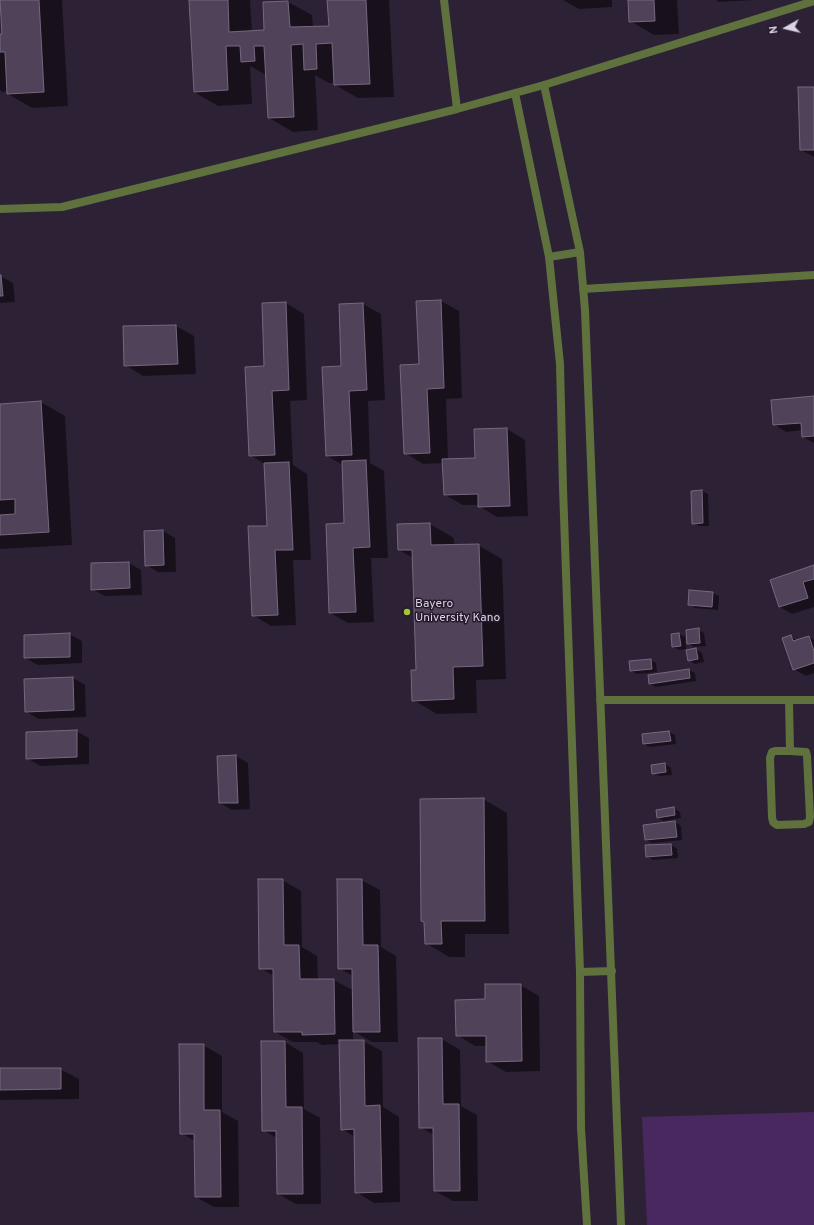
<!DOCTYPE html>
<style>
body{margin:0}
#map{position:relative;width:814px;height:1225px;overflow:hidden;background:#2d2136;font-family:Overpass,sans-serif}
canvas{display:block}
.north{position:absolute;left:766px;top:8px;width:40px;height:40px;-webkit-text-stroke:3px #24182c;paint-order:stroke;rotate:262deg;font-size:11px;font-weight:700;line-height:16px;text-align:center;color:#dcd4e2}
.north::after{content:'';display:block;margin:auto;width:14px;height:18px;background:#dcd4e2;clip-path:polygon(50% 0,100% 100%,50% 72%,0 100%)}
</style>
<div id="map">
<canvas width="814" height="1225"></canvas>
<div class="north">N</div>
</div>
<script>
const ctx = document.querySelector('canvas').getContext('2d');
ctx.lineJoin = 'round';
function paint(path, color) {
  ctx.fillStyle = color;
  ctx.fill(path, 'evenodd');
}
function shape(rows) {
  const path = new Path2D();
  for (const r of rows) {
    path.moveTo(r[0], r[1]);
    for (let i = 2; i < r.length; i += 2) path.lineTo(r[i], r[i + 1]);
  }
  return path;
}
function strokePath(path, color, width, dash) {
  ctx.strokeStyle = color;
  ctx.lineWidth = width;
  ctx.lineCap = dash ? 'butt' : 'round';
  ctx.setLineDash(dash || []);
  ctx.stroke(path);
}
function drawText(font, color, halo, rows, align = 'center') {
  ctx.font = font + ' Overpass,sans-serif';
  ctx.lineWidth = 3;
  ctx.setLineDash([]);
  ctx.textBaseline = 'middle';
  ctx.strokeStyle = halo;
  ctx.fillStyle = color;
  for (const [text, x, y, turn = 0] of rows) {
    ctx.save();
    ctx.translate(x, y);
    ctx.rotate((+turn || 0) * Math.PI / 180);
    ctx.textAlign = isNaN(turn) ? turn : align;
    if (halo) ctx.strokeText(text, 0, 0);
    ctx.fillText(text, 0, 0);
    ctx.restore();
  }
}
paint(shape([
 [814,1112,814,1225,647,1225,642,1117]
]), '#48285e');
paint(shape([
 [1,0,62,0,68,106,32,108,8,94,8,91,2,92,0,90,0,35,3,35],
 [190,0,250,0,252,32,265,31,264,3,288,2,312,15,313,27,330,27,328,0,389,0,394,97,358,98,335,85,335,83,329,83,315,75,318,130,293,132,269,118,266,75,250,66,252,104,218,106,194,92],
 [563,0,612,0,612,7,579,9],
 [629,0,677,0,679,34,654,35,630,21],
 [716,0,754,0,719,2],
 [814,88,814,157,801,150],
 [0,276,13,283,15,302,0,303],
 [441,301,459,311,462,398,446,399,448,460,476,459,507,429,525,440,528,516,497,517,479,506,479,505,463,505,445,495,444,463,423,464,405,453,420,365],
 [286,303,304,314,307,400,290,401,293,465,307,474,311,560,293,560,296,625,271,626,253,615,268,526,266,465,250,455,265,367],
 [363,304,381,314,385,400,368,401,370,463,384,471,388,558,371,558,374,622,348,623,330,613,345,524,343,465,327,456,342,367],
 [176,326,194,336,196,374,143,376,125,365],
 [814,397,814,443,803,437,803,430,786,432,774,424],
 [41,402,65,416,72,545,0,549,0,405],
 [702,491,708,494,709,526,699,526,693,523],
 [430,524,454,538,454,546,478,545,502,559,506,679,476,680,477,713,437,714,413,700,417,671,413,558,399,550,398,525],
 [163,531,175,538,176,572,158,572,146,565],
 [129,563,141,570,142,595,105,596,92,589],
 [814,566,814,607,792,614,780,607,771,581],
 [690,591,713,593,719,596,718,610,695,608,689,604],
 [698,630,704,633,706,646,694,647,688,643],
 [69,634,82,641,82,663,38,665,25,658],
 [679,634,685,637,686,649,679,650,673,647],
 [791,637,798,641,809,637,814,640,814,673,806,676,794,669],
 [696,649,702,653,704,662,695,664,689,660],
 [650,660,656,663,657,672,637,674,631,671],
 [689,670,695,673,696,681,656,687,650,684],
 [73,678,85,685,86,717,38,719,26,711],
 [76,731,89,738,89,764,40,766,27,758],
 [669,732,675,735,676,744,650,747,644,744],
 [236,756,248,763,250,809,232,810,220,803],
 [665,764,671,768,672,775,659,776,653,773],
 [483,799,507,813,509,934,465,934,465,957,449,957,426,943],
 [674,808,680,812,681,818,664,821,658,818],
 [675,822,681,826,682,840,652,843,646,840],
 [671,845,677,849,678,858,653,860,647,856,646,846],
 [282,880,301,891,302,947,317,956,318,980,334,980,354,991,353,976,339,968,361,880,380,890,381,947,396,956,398,1042,372,1042,353,1031,353,1041,363,1041,382,1051,383,1107,399,1117,400,1202,374,1203,356,1192,355,1137,342,1129,340,1044,322,1045,317,1042,293,1042,275,1032,274,976,260,968],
 [520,985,539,996,540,1071,506,1072,487,1061,487,1046,475,1046,457,1035,486,1000],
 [442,1039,460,1050,461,1106,477,1115,478,1201,453,1201,435,1191,434,1135,420,1127],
 [285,1042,303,1053,304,1109,320,1118,321,1204,296,1204,278,1194,277,1138,263,1130],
 [203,1045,222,1056,222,1112,238,1121,239,1207,214,1207,196,1197,195,1141,181,1133],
 [0,1069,60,1069,79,1079,79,1099,0,1100]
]), '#0007');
const building = shape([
 [0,0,39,0,44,92,7,94,5,52,0,52,0,34,2,34,0,0],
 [189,0,228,0,229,32,264,30,263,2,288,1,290,27,329,26,327,0,366,0,370,84,334,85,332,43,316,44,317,69,304,70,303,44,291,45,294,117,268,118,264,46,254,46,255,61,241,62,240,46,226,46,228,90,194,92,189,0],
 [628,0,654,0,655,21,629,22,628,0],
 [798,87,814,87,814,150,800,150,798,87],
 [0,275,1,275,3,296,0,296,0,275],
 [441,300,444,388,427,389,430,453,404,454,400,365,419,364,416,301,441,300],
 [286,302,289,390,272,391,275,455,249,456,245,367,264,366,262,303,286,302],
 [363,303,367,390,349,391,352,455,326,456,322,367,341,366,339,304,363,303],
 [176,325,178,364,124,366,123,326,176,325],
 [814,396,814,436,802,437,801,423,773,425,771,400,814,396],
 [41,401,49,532,0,535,0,515,15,514,15,499,0,500,0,404,41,401],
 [507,428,510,506,478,507,478,494,444,495,442,459,475,458,474,429,507,428],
 [366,460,370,547,353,548,356,612,329,613,326,524,344,523,342,461,366,460],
 [289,462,293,550,275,550,278,615,252,616,248,526,267,526,264,463,289,462],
 [702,490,703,523,692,524,691,491,702,490],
 [430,523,431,545,479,544,483,666,453,667,454,699,412,701,411,670,416,670,412,550,398,550,397,524,430,523],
 [163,530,164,565,145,566,144,531,163,530],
 [129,562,130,588,91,590,91,563,129,562],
 [814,565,814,579,803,582,808,598,779,607,770,580,814,565],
 [689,590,713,592,712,607,688,605,689,590],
 [699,628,700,643,687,644,686,630,699,628],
 [70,633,70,657,24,658,24,635,70,633],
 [679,633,681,646,672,647,671,634,679,633],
 [791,635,793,641,809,636,814,651,814,663,793,670,782,638,791,635],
 [696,648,698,659,688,661,686,650,696,648],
 [651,659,652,669,630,671,629,661,651,659],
 [689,669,690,678,649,684,648,675,689,669],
 [73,677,74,710,25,712,24,679,73,677],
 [77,730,77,757,26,759,26,732,77,730],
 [669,731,671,741,643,744,642,734,669,731],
 [236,755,238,803,219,803,217,756,236,755],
 [665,763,666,772,652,774,651,765,665,763],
 [484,798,485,921,441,921,442,944,425,944,424,922,421,921,420,799,484,798],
 [674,807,675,815,657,818,656,810,674,807],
 [675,821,677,837,645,840,643,825,675,821],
 [671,844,672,855,646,857,645,845,671,844],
 [258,879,283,879,284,945,299,945,300,979,334,979,335,1034,302,1035,302,1032,274,1032,273,969,259,969,258,879],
 [337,879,362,879,363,945,378,945,380,1032,353,1032,352,969,338,969,337,879],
 [485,984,521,984,522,1061,486,1062,486,1036,456,1036,455,1000,485,999,485,984],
 [418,1038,442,1038,443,1104,459,1104,460,1191,434,1191,433,1128,419,1128,418,1038],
 [339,1040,364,1040,365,1106,380,1105,382,1192,355,1193,354,1129,341,1130,339,1040],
 [261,1041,285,1041,286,1107,302,1107,303,1194,277,1194,276,1131,262,1131,261,1041],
 [179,1044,204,1044,204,1110,220,1110,221,1197,195,1197,194,1134,180,1134,179,1044],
 [0,1068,61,1068,61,1089,0,1090,0,1068]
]);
paint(building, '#4f4259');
strokePath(building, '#766880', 1);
strokePath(shape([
 [444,0,457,109],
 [544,85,580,252,585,310,621,1225],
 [515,93,549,257,560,364,563,488,580,972,581,1128,587,1225],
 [0,209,62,207,457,109,544,85,814,1],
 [549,257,580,252],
 [600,700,814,700],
 [789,700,790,751,806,752,807,756,810,817,809,822,804,824,777,825,773,822,772,817,770,758,772,752,775,751,790,751],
 [580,972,612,971]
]), '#5f713c', 8);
strokePath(shape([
 [583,289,814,275]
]), '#5f713c', 8);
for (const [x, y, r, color] of [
 [407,612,4,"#9eca2f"]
]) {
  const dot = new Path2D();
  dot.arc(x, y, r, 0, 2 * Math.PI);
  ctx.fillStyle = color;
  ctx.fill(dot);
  strokePath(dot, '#24182c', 1.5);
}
drawText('12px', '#dcd4e2', '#24182c', [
 ["Bayero",415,605],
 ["University Kano",415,619]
], 'left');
</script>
